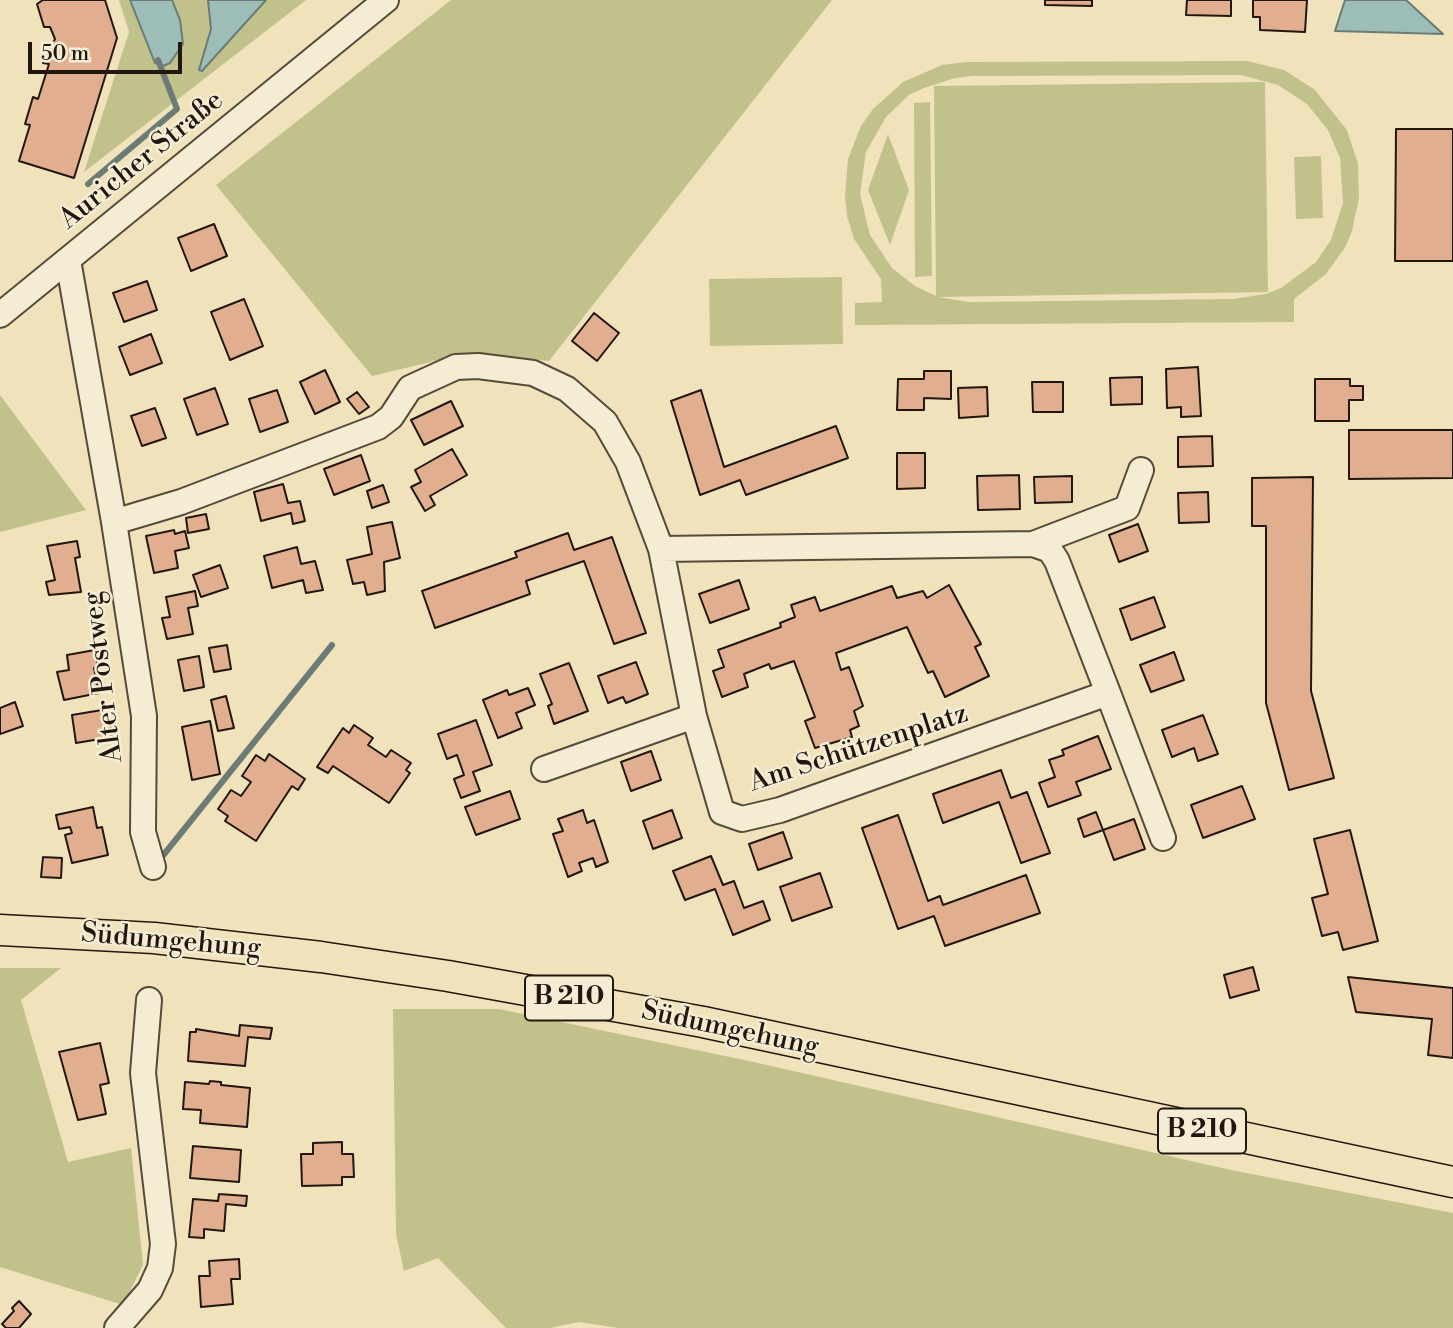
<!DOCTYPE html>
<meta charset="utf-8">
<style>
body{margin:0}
#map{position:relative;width:1453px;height:1328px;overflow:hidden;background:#f0e3bc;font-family:"Libre Bodoni",serif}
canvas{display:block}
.scale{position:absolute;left:28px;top:42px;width:154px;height:32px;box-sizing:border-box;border:4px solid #221710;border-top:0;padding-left:9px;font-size:21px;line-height:24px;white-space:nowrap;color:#221710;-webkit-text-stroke:5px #f5edd3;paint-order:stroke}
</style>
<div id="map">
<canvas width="1453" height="1328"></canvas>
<div class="scale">50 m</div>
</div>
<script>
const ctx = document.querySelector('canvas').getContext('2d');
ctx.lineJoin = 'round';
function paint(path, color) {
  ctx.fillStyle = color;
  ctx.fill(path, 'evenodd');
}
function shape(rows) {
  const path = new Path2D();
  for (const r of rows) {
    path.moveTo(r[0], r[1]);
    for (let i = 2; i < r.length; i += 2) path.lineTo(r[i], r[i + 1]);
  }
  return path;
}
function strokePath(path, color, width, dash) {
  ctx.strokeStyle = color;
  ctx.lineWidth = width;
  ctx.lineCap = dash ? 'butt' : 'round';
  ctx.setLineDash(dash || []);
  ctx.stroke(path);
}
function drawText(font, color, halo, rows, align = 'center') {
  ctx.font = font + ' "Libre Bodoni",serif';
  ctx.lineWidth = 5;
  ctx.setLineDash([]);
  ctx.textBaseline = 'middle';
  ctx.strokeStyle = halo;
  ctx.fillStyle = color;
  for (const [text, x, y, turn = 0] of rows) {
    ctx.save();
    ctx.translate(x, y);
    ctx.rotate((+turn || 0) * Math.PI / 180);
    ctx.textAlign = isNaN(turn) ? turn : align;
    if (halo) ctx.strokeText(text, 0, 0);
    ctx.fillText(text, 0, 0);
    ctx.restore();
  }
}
paint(shape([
 [119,0,306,0,84,172,129,32],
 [451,0,832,0,549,361,468,353,372,376,216,185],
 [1247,61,1284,70,1314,89,1347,130,1358,164,1359,198,1352,231,1346,246,1326,274,1294,299,1294,322,855,325,855,303,882,302,881,279,854,239,847,216,845,196,848,159,861,126,873,109,903,82,942,65,966,62],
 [1241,75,1278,85,1307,104,1328,130,1340,158,1343,203,1331,240,1316,262,1281,288,1266,294,1233,299,968,302,938,297,1268,292,1265,82,934,86,936,296,915,286,892,268,870,235,860,194,866,152,886,117,909,95,924,88,955,78,972,76],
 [930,102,932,276,915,277,914,103],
 [888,134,909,190,890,245,868,190],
 [1321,156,1323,218,1296,219,1294,157],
 [842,277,843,344,710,346,709,279],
 [0,395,86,510,0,532],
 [0,968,61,968,21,1000,68,1162,131,1148,143,1265,123,1305,0,1267],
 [393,1009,499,1009,749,1061,1231,1170,1453,1213,1453,1328,618,1328,579,1322,550,1328,506,1328,438,1258,404,1271,396,1234]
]), '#c1c18c');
const water = shape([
 [130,0,172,0,180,20,183,44,170,63,163,66,155,63,130,0],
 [208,0,266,0,202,71,199,70,211,29,208,0],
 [1345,0,1406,0,1443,34,1335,31,1345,0]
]);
paint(water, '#9dbdb9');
strokePath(water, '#6c7b75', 2);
strokePath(shape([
 [88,184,177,109,158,60],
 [161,858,332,645]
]), '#6c7b75', 6);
const building = shape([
 [43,0,105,0,117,38,74,178,19,161,30,125,25,124,33,97,38,99,49,64,43,63,55,39,50,27,44,27,37,4,43,0],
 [1045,0,1092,0,1092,6,1045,5,1045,0],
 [1187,0,1231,0,1231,16,1186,15,1187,0],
 [1253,0,1307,0,1305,32,1260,30,1260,17,1253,17,1253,0],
 [1396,129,1453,129,1453,261,1395,261,1396,129],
 [214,224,227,256,191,271,178,238,214,224],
 [147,281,157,310,124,322,113,293,147,281],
 [244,299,263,346,230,360,211,312,244,299],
 [594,313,619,333,597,361,572,341,594,313],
 [151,334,162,363,130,375,119,347,151,334],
 [1198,367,1201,416,1181,417,1181,407,1167,408,1166,369,1198,367],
 [325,370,340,402,315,414,300,382,325,370],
 [924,371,951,371,951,399,924,398,924,410,897,410,898,379,924,379,924,371],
 [1142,377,1142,404,1111,405,1110,378,1142,377],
 [1315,379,1350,379,1350,386,1363,386,1363,400,1349,400,1349,421,1315,421,1315,379],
 [1032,382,1063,382,1063,412,1033,412,1032,382],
 [987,387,988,416,959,418,958,388,987,387],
 [215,388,228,424,197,435,184,399,215,388],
 [277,390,288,422,260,432,249,399,277,390],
 [701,390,724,467,836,426,848,458,746,495,740,480,700,495,671,401,701,390],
 [357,392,369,407,359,414,347,399,357,392],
 [451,401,463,426,424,445,411,420,451,401],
 [155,408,166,438,142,446,131,416,155,408],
 [1349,430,1453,430,1453,478,1349,479,1349,430],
 [1212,436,1213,466,1178,467,1178,437,1212,436],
 [452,449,467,475,430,496,435,505,425,511,411,487,421,482,415,470,452,449],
 [897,453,925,453,925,488,897,489,897,453],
 [361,455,370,481,334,495,324,469,361,455],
 [1019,475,1020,509,978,510,977,476,1019,475],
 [1072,476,1072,502,1035,503,1034,477,1072,476],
 [1313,477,1311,691,1334,778,1289,790,1266,703,1266,526,1252,526,1252,478,1313,477],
 [283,484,288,503,300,501,305,521,293,524,291,513,261,521,254,492,283,484],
 [383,485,389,502,372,508,367,491,383,485],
 [1208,492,1209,522,1179,523,1178,493,1208,492],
 [206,514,209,529,188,533,186,518,206,514],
 [392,522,400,558,384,562,385,591,367,595,364,582,353,584,347,560,372,554,367,527,392,522],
 [1138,524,1148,551,1119,562,1109,535,1138,524],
 [174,530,175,534,185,531,189,548,175,551,178,568,154,573,146,536,174,530],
 [568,533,574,550,612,537,646,633,614,644,584,561,526,581,530,594,435,628,422,591,517,557,515,552,568,533],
 [77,541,80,557,75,558,81,592,49,595,46,582,55,580,47,546,77,541],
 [297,547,301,564,315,561,323,590,306,593,303,580,272,588,264,556,297,547],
 [220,565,228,588,201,597,193,575,220,565],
 [739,580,749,609,710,623,699,594,739,580],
 [949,585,981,644,975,647,989,676,945,697,933,671,928,673,907,627,836,653,841,670,849,667,863,706,854,711,859,726,850,730,852,737,815,748,805,721,815,717,794,661,771,669,769,664,744,674,748,687,722,697,713,671,724,667,718,650,781,627,780,623,795,617,791,605,815,597,820,611,892,586,897,598,923,591,927,598,949,585],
 [195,591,198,606,188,608,193,634,167,639,162,618,170,617,166,597,195,591],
 [1154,597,1165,627,1131,640,1120,609,1154,597],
 [227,645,231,669,214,672,209,648,227,645],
 [95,650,98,667,94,668,99,693,64,700,57,672,69,670,67,655,95,650],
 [1174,652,1184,680,1151,692,1140,665,1174,652],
 [199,656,204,687,184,691,178,660,199,656],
 [636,662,648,694,626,703,623,697,608,703,598,676,636,662],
 [569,663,588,711,554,724,548,706,552,704,540,674,569,663],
 [528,688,535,705,516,713,522,728,498,738,483,700,507,690,509,695,528,688],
 [226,696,234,728,218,731,211,700,226,696],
 [15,702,23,726,0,734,0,708,15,702],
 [108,709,112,737,76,743,72,715,108,709],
 [1203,715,1218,754,1198,761,1194,748,1172,757,1162,730,1203,715],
 [476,720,492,765,473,772,480,791,461,798,454,779,464,775,457,755,447,759,438,734,476,720],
 [210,721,220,774,192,780,182,727,210,721],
 [354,725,373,738,368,745,386,757,391,750,411,763,406,770,410,773,389,803,333,766,328,773,317,767,343,728,349,733,354,725],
 [1098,736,1111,769,1076,782,1081,795,1048,807,1039,783,1055,777,1049,760,1064,755,1062,750,1098,736],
 [651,751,661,780,631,791,621,762,651,751],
 [269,754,305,779,298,790,292,786,256,841,225,821,228,816,218,809,231,790,241,796,251,782,242,776,256,755,265,761,269,754],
 [1001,770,1011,798,1027,792,1050,853,1021,863,999,802,943,823,933,794,1001,770],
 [1242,786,1255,819,1203,838,1191,805,1242,786],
 [510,791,520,819,476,835,465,807,510,791],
 [93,807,97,828,102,827,108,855,72,863,65,835,72,833,70,827,59,829,56,815,93,807],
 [583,810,587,823,594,820,608,862,596,867,593,858,579,863,582,871,568,877,553,834,563,831,558,819,583,810],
 [672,810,682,838,653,849,643,821,672,810],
 [1096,812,1103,830,1084,837,1078,819,1096,812],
 [898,815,928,901,940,896,943,905,1026,875,1040,913,945,946,934,916,898,929,862,828,898,815],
 [1134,819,1145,849,1114,860,1103,830,1134,819],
 [1350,830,1378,941,1343,950,1338,932,1322,936,1312,898,1328,894,1314,839,1350,830],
 [783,832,792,858,758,870,749,844,783,832],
 [711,856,723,885,734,881,744,908,763,901,770,920,733,935,715,889,685,900,673,871,711,856],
 [43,857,62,858,61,878,41,877,43,857],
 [820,873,832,907,792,921,780,887,820,873],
 [1253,967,1259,990,1230,998,1224,975,1253,967],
 [1348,977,1453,988,1453,1058,1428,1055,1432,1019,1356,1012,1348,977],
 [240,1025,272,1028,270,1039,248,1037,245,1066,188,1061,190,1032,196,1032,196,1029,239,1036,240,1025],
 [100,1043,109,1083,100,1085,106,1114,78,1120,59,1052,100,1043],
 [210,1081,221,1082,221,1085,250,1088,247,1127,200,1123,201,1110,183,1109,185,1082,209,1084,210,1081],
 [342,1142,342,1154,353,1154,354,1177,342,1177,342,1185,302,1186,301,1154,313,1154,313,1143,342,1142],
 [193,1146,241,1150,239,1182,190,1178,193,1146],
 [219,1194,247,1196,246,1206,226,1204,224,1231,204,1229,204,1238,189,1237,193,1199,218,1201,219,1194],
 [239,1259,240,1279,231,1279,233,1304,201,1307,199,1276,210,1276,209,1261,239,1259],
 [19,1301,31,1314,19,1328,6,1328,2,1324,14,1311,12,1308,19,1301]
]);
paint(building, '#e1ae90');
strokePath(building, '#221710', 2);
const minor = shape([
 [68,260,114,522,144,716,143,832,153,867],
 [0,315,386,0],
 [114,522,181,502,378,427,391,417,410,388,456,367,478,366,533,373,567,389,605,422,628,462,661,549,694,716,722,812,742,819,780,810,1108,693,1057,561,1050,550,1033,544,661,549],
 [1033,544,1127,508,1141,470],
 [1108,693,1163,838],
 [544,769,694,716],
 [117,1328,150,1290,160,1268,163,1244,143,1073,149,1000]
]);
const major = shape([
 [0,930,154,938,321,957,448,976,703,1022,1453,1182]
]);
strokePath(minor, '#564a3b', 28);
strokePath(major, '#221710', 33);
strokePath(minor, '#f5edd3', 24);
strokePath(major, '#f0e3bc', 30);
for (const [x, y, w] of [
 [569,998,88],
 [1202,1131,88]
]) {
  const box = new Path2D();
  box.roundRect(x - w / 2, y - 22.5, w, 45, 5);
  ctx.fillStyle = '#f5edd3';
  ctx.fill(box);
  strokePath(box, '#221710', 2);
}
drawText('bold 26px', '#221710', null, [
 ["B 210",569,998],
 ["B 210",1202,1131]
]);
drawText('28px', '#221710', '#f5edd3', [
 ["Auricher Straße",142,161,-39],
 ["Alter Postweg",104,677,-97],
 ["Am Schützenplatz",859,749,-18],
 ["Südumgehung",171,942,5],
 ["Südumgehung",730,1030,12]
]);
</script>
